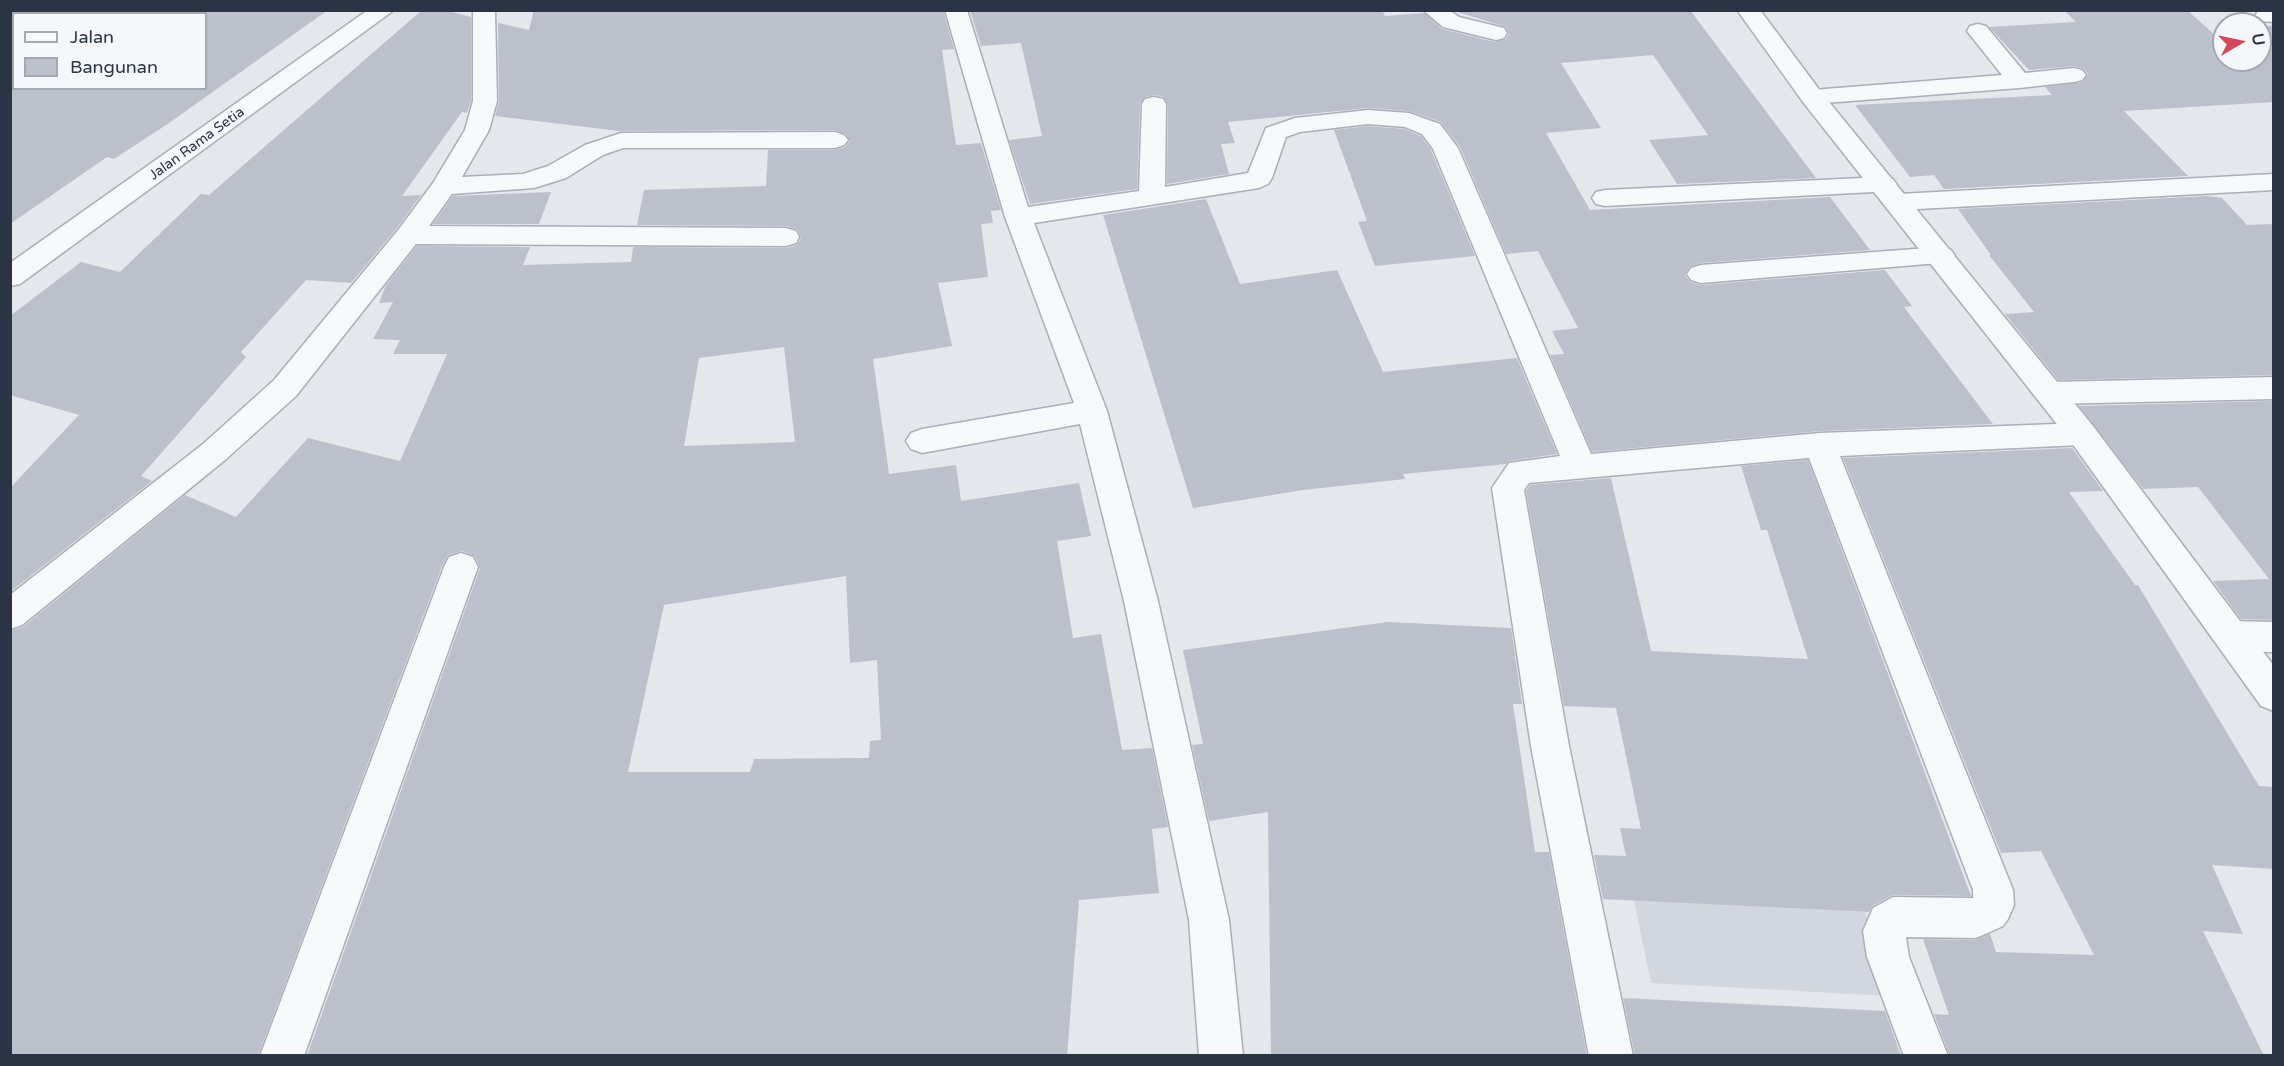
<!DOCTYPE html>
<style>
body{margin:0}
#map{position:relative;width:2284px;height:1066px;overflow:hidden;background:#e4e7ec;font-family:"Varela Round",sans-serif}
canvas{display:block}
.frame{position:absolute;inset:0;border:12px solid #2b3445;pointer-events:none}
.legend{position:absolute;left:12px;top:12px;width:195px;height:78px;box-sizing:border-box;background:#f4f6f9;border:2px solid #a4a8b1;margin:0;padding:8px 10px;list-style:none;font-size:18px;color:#2b3445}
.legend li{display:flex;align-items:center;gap:12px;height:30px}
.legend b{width:30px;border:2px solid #a4a8b1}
.north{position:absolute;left:2212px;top:12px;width:60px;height:60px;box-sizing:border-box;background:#f4f6f9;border:2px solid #a4a8b1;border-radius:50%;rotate:81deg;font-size:16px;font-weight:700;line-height:24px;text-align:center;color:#2b3445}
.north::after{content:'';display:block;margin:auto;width:21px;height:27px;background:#d1495b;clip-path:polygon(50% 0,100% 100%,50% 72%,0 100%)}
</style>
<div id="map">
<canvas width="2284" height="1066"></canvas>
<div class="frame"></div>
<ul class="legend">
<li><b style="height:8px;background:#f7f8fa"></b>Jalan</li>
<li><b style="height:16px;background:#bbc0ca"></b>Bangunan</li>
</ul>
<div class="north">U</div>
</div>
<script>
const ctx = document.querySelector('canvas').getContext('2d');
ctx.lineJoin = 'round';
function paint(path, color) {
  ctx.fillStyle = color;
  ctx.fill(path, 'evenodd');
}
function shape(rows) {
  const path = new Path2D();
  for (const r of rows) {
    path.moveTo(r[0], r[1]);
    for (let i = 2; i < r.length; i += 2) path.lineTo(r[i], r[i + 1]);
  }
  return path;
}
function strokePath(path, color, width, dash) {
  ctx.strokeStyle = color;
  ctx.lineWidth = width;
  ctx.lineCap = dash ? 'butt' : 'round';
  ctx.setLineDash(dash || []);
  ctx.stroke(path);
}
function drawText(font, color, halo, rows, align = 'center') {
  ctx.font = font + ' "Varela Round",sans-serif';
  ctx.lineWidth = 5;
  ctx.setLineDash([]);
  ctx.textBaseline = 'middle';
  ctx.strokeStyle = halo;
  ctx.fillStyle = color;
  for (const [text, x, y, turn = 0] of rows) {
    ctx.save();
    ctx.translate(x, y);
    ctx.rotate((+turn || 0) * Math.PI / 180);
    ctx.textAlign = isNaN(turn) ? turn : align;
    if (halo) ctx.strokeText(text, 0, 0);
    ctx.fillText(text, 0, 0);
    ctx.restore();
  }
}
paint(shape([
 [1634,900,1865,912,1890,996,1651,983]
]), '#d2d6de');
paint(shape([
 [188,10,328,10,169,123,114,159,107,157,10,224,10,40,14,40,14,88,206,88,206,14,170,14],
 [444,10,471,17,471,101,467,113,462,112,402,196,421,195,397,228,351,283,306,280,241,352,246,357,141,476,152,481,10,592,10,488,79,415,10,395,10,316,81,262,120,272,201,194,209,195,421,11],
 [534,10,943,10,954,49,942,50,956,145,981,143,1001,210,991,211,993,223,981,224,988,277,938,283,952,346,873,359,889,474,956,465,961,501,1079,483,1091,536,1057,541,1073,638,1101,634,1122,750,1152,748,1168,827,1152,829,1159,893,1079,900,1067,1056,307,1056,480,568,475,556,462,551,448,555,442,566,258,1056,10,1056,10,631,23,627,185,495,236,517,308,438,400,461,447,354,393,354,400,340,373,339,393,302,379,303,386,285,417,246,530,247,523,265,631,262,633,247,787,248,797,245,801,238,798,230,787,226,637,225,644,190,766,186,768,150,835,150,845,147,850,141,846,134,835,130,619,131,495,116,499,101,498,23,529,30],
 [784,347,795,442,684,446,699,358],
 [846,576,850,663,877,660,881,740,870,741,869,758,754,759,750,772,628,772,664,605],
 [970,10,1382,10,1385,16,1424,13,1442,29,1495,42,1506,39,1509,34,1506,27,1454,11,1690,10,1816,178,1677,184,1649,140,1708,135,1653,55,1561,63,1601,128,1546,133,1590,210,1830,197,1870,250,1701,263,1689,267,1685,275,1690,282,1701,285,1885,270,1912,306,1904,307,1993,424,1820,431,1592,452,1550,355,1564,354,1552,331,1578,328,1538,251,1506,254,1460,147,1441,122,1409,111,1368,108,1228,122,1235,143,1221,144,1229,174,1167,184,1168,104,1163,97,1154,95,1145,97,1140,104,1137,189,1030,204,1009,140,1042,136,1021,43,981,46],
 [2064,10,2187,10,2216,36,2224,35,2224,60,2260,60,2260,28,2274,25,2274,102,2124,111,2188,176,1944,189,1934,175,1910,177,1855,105,2052,95,2045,87,2083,82,2088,74,2083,68,2075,66,2029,70,1989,27,2076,22],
 [1368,126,1404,129,1421,136,1431,150,1475,256,1375,266,1358,222,1367,221,1334,130],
 [551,192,539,224,433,224,453,196],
 [2208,196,2222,198,2247,225,2274,224,2274,375,2058,380,2005,314,2034,312,1989,255,1991,255,1958,209],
 [1206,199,1240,284,1337,270,1383,372,1517,358,1557,454,1509,461,1506,464,1403,474,1405,479,1303,490,1193,508,1103,215],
 [2274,401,2274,620,2241,619,2213,581,2269,579,2198,487,2143,489,2079,406],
 [2072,448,2103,491,2069,492,2135,585,2138,585,2259,786,2274,787,2274,869,2212,865,2243,934,2203,931,2264,1056,1950,1056,1934,1014,1949,1015,1923,939,1976,940,1990,934,1996,952,2094,955,2041,851,2001,853,1843,458],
 [1808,460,1971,896,1893,895,1872,906,1869,912,1603,899,1594,855,1626,856,1620,828,1641,829,1616,708,1564,706,1526,491,1530,485,1611,478,1651,651,1808,659,1767,530,1761,530,1741,466],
 [1388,622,1511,628,1522,704,1513,704,1535,852,1549,852,1587,1056,1271,1056,1268,812,1209,821,1192,745,1203,744,1183,650],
 [1623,998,1885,1011,1901,1056,1635,1056]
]), '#bbc0ca');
const minor = shape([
 [115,10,162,10,160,14,113,14,115,10],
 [473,10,495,10,497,101,489,130,462,177,523,174,548,166,585,145,621,133,835,132,844,135,848,140,844,145,835,148,623,148,603,155,566,178,534,188,452,194,429,226,786,228,796,231,799,237,796,243,786,246,416,244,296,396,225,460,22,625,10,629,10,595,203,444,274,380,399,229,433,183,465,130,473,101,473,10],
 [945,10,967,10,1028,207,1139,191,1142,104,1145,99,1154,97,1163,99,1166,104,1165,187,1248,173,1266,128,1295,118,1368,110,1409,113,1440,124,1458,148,1591,454,1820,433,2082,423,2093,426,2097,434,2093,442,2082,445,1840,456,2013,890,2014,905,2008,919,2003,926,1990,932,1976,938,1906,937,1909,957,1948,1056,1904,1056,1867,957,1863,931,1873,908,1893,897,1973,898,1973,890,1809,458,1529,483,1524,490,1569,746,1633,1056,1589,1056,1531,746,1492,488,1509,463,1560,456,1433,149,1422,134,1405,127,1368,124,1300,132,1286,137,1272,178,1268,184,1259,188,1034,223,1107,411,1158,601,1229,920,1243,1056,1199,1056,1189,920,1124,601,1080,424,922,453,911,449,906,441,911,433,922,429,1074,403,1005,217,945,10],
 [1423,10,1449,10,1459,17,1504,28,1507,33,1504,38,1496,40,1443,27,1423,10],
 [2274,10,2274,22,2258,21,2255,16,2258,11,2274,10],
 [10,19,14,19,14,33,10,33,10,19],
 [1978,24,1986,26,2025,73,2074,68,2082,70,2086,75,2082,80,2074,82,2019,88,1812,104,1803,102,1800,97,1803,92,1812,90,2002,75,1967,31,1970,26,1978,24],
 [2274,174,2274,190,1899,210,1890,208,1886,202,1890,196,1899,194,2274,174],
 [1884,177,1893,179,1897,185,1893,191,1605,206,1596,204,1592,198,1596,192,1605,190,1884,177],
 [1941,247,1951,250,1955,256,1951,262,1701,283,1691,280,1687,274,1691,268,1701,265,1941,247],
 [2274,377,2274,399,2051,404,2040,401,2036,393,2040,385,2051,382,2274,377],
 [461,553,473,557,478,567,304,1056,260,1056,444,567,449,557,461,553],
 [2231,621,2274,622,2274,652,2231,651,2219,646,2213,636,2219,626,2231,621]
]);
const tertiary = shape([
 [368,10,394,10,20,284,10,286,10,263,368,10],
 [1737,10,1760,10,1821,92,2093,426,2274,666,2274,711,2261,706,2071,442,1803,102,1737,10]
]);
strokePath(minor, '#a9aeb7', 3);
strokePath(tertiary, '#a9aeb7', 3);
paint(minor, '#f7f8fa');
paint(tertiary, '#f7f8fa');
drawText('14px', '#2b3445', '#f4f6f9', [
 ["Jalan Rama Setia",197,144,-36]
]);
</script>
